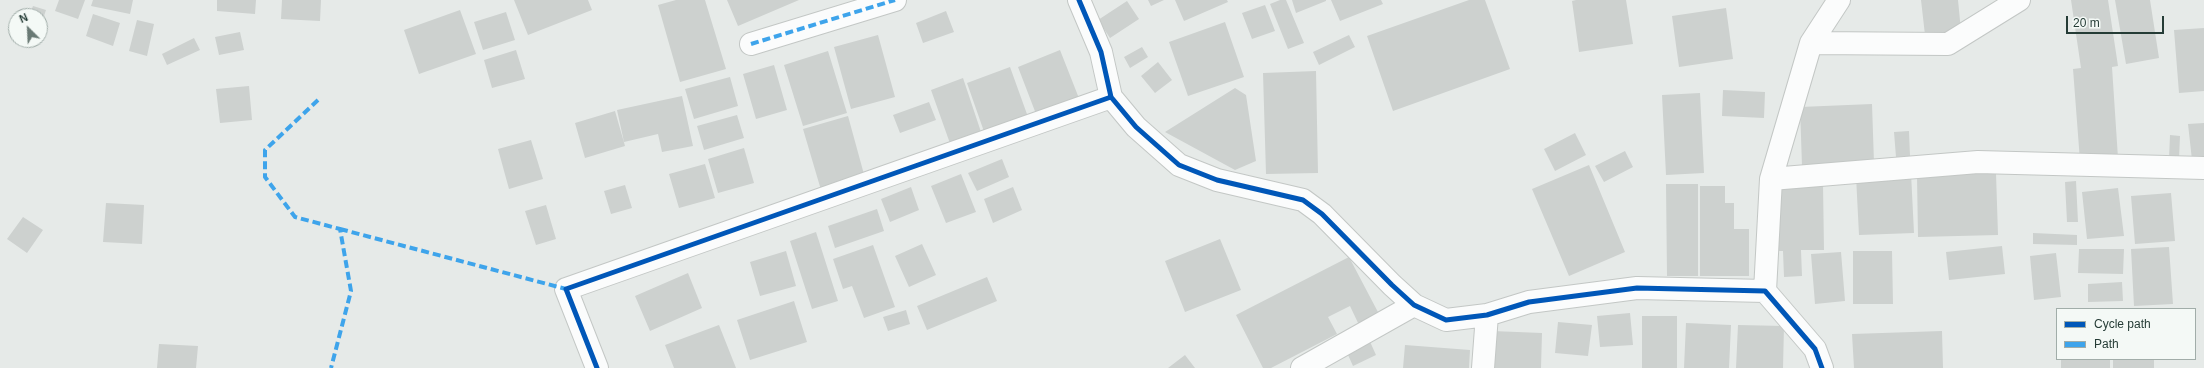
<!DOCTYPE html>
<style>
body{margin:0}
#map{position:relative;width:2204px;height:368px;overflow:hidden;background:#e6eae8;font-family:Helvetica,sans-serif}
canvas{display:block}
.legend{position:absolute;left:2056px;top:308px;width:140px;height:52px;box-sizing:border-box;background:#f4f9f6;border:1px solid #a1ada9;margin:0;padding:5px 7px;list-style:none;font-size:12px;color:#253c36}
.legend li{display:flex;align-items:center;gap:8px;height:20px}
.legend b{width:20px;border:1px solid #a1ada9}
.north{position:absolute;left:8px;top:8px;width:40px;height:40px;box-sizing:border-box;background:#f4f9f6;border:1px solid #a1ada9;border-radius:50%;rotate:336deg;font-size:11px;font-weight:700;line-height:16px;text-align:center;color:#253c36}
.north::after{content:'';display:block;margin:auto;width:14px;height:18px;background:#697974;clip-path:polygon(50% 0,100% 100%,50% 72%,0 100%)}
.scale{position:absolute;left:2066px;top:16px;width:98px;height:18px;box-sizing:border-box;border:2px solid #253c36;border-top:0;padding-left:5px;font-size:12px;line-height:14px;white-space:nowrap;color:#253c36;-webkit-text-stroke:3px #f4f9f6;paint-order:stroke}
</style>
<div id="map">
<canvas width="2204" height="368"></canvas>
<ul class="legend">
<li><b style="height:5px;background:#0057b8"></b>Cycle path</li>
<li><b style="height:5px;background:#3ea4eb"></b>Path</li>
</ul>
<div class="north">N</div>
<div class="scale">20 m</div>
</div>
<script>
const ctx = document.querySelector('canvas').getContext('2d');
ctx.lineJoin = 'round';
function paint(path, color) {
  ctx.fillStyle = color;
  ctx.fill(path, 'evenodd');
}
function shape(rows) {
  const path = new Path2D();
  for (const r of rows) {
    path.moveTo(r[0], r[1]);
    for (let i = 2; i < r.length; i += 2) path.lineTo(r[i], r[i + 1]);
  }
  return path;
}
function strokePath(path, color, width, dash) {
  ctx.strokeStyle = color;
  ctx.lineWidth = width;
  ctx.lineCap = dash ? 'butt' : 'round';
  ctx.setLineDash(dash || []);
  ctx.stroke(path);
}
paint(shape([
 [59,0,85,0,78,19,55,11],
 [93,0,133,0,130,14,91,6],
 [217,0,256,0,255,14,217,11],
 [282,0,321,0,320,21,281,19],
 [514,0,588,0,592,10,528,35],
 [676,0,705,0,726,69,680,82,658,5],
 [727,0,799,0,738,26],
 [1148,0,1164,0,1151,6],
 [1175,0,1227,0,1228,2,1184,21],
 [1280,0,1286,0,1304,43,1288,49,1270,4],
 [1292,0,1326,0,1326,1,1296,13],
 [1331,0,1381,0,1383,4,1340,21],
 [1469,0,1485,0,1510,69,1393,111,1367,36],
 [1576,0,1626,0,1633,44,1579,52,1572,1],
 [1921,0,1958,0,1961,31,1925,35],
 [2071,0,2108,0,2118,66,2112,67,2118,158,2080,161,2073,69,2081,68],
 [2115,0,2150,0,2159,58,2126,64],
 [1127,1,1139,19,1110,38,1098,20],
 [1265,5,1275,31,1252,39,1242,13],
 [33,6,46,10,40,28,40,16,29,16],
 [1726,8,1733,59,1679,67,1672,16],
 [460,10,476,54,419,74,404,30],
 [946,11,954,32,923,43,916,23],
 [506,12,515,40,483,50,474,22],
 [93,14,120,23,113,46,86,36],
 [137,20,154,24,147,56,129,51],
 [1225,22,1244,77,1188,96,1169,42],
 [2204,28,2204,91,2179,93,2174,30],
 [240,32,244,50,219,55,215,37],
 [878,35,895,97,851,109,834,47],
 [1349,35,1355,47,1319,65,1313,52],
 [194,38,200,50,167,65,162,54],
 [1142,47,1148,57,1130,68,1124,57],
 [516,50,525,79,492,88,484,60],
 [1060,50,1084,111,1041,127,1018,67],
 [828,51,847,113,803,126,784,65],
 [1158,62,1172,80,1155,93,1141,76],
 [774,65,787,110,756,119,743,74],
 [1010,67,1032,128,988,143,967,83],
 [1316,71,1318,173,1266,174,1263,73],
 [730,77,738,106,694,119,685,89],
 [963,78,983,138,952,149,931,90],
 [249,86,252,120,220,123,216,89],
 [1235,88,1246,95,1256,161,1235,170,1165,132],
 [1723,90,1765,92,1764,118,1722,116],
 [1700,93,1704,173,1666,175,1662,95],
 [682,96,693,146,662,152,658,134,624,142,617,110],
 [929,102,936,120,900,133,893,115],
 [1872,104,1874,163,1802,166,1800,107],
 [615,111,625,146,585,158,575,123],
 [737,115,744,138,704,150,697,126],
 [848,116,865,178,821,190,803,129],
 [2204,123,2204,159,2192,160,2188,124],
 [1909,131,1910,156,1896,157,1894,132],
 [1575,133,1586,155,1555,171,1544,149],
 [2170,135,2180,136,2179,159,2169,159],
 [531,140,543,179,509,189,498,149],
 [744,148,754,183,718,193,708,159],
 [1625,151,1633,167,1604,182,1595,166],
 [1002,159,1009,177,977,191,968,173],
 [705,164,715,198,679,208,669,174],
 [1589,165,1625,252,1569,276,1532,189],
 [1911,173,1914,233,1859,235,1856,176],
 [1996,173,1998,235,1918,237,1917,176],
 [961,174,976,212,946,223,931,186],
 [2076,181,2078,222,2067,222,2065,182],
 [1666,184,1698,184,1698,276,1667,276],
 [1823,184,1824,250,1801,250,1802,276,1784,277,1783,251,1775,251,1774,186],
 [625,185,632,208,611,214,604,191],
 [1700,186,1725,186,1725,203,1734,203,1734,229,1749,229,1749,276,1700,276],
 [911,187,919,210,890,222,881,199],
 [1013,187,1022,210,993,223,984,199],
 [2118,188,2124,236,2087,239,2082,192],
 [2171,193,2175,241,2135,244,2131,196],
 [106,203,144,205,142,244,103,242],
 [546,205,556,239,536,245,525,211],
 [877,209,884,231,835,248,828,226],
 [23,217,43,230,27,253,7,239],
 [816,232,838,301,812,309,790,241],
 [2033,233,2077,235,2077,245,2033,244],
 [1220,239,1241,290,1185,312,1165,261],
 [922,244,936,275,909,287,895,256],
 [873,245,895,307,864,318,852,286,843,289,833,259],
 [2002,246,2005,274,1949,280,1946,252],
 [2169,247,2173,304,2134,306,2131,249],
 [2079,249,2124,249,2123,274,2078,273],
 [786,251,796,286,760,296,750,262],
 [1853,251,1892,251,1893,304,1853,304],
 [1841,252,1845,301,1815,304,1811,254],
 [2056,253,2061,297,2034,300,2030,256],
 [1349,257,1379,314,1359,325,1350,306,1328,317,1337,334,1271,368,1263,368,1236,315],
 [688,273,702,308,650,331,635,296],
 [987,277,997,301,927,330,917,306],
 [2122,282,2123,301,2088,302,2088,284],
 [794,301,807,342,750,360,737,320],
 [906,310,910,324,888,331,883,317],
 [1630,313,1633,345,1600,347,1597,316],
 [1642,316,1677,316,1677,368,1642,368],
 [1558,322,1592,325,1588,356,1555,353],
 [1686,323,1731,325,1729,368,1684,368],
 [719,325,736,368,674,368,665,345],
 [1738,325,1784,326,1783,368,1736,368],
 [1492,331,1542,333,1541,368,1491,368],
 [1942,331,1943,368,1854,368,1852,334],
 [1367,335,1376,355,1353,366,1344,346],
 [159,344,198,346,196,368,157,368],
 [1405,345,1470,350,1469,368,1403,368],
 [1185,355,1195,368,1168,368],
 [2061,359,2110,359,2110,368,2061,368],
 [2113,359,2154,359,2154,368,2113,368]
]), '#cdd1cf');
const minor = shape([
 [1079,0,1101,52,1111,97,1136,127,1179,165,1217,180,1303,200,1322,214,1392,285,1414,305,1446,320,1487,315,1529,302,1637,288,1765,291,1815,349,1822,368],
 [1811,43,1948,44,2019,0],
 [751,44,895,0],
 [1771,179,1978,162,2204,168],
 [1765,291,1771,179,1811,43,1839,0],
 [597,368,566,289,1111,97],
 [1302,368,1414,305],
 [1483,368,1487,315]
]);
strokePath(minor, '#c3c7c5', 24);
strokePath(minor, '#fbfcfc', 22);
strokePath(shape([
 [751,44,895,0],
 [318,100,265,150,265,177,295,217,340,229,351,291,331,368],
 [340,229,566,289]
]), '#3ea4eb', 4, [8, 4]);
strokePath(shape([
 [1079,0,1101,52,1111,97,1136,127,1179,165,1217,180,1303,200,1322,214,1392,285,1414,305,1446,320,1487,315,1529,302,1637,288,1765,291,1815,349,1822,368],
 [597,368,566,289,1111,97]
]), '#0057b8', 5);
</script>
